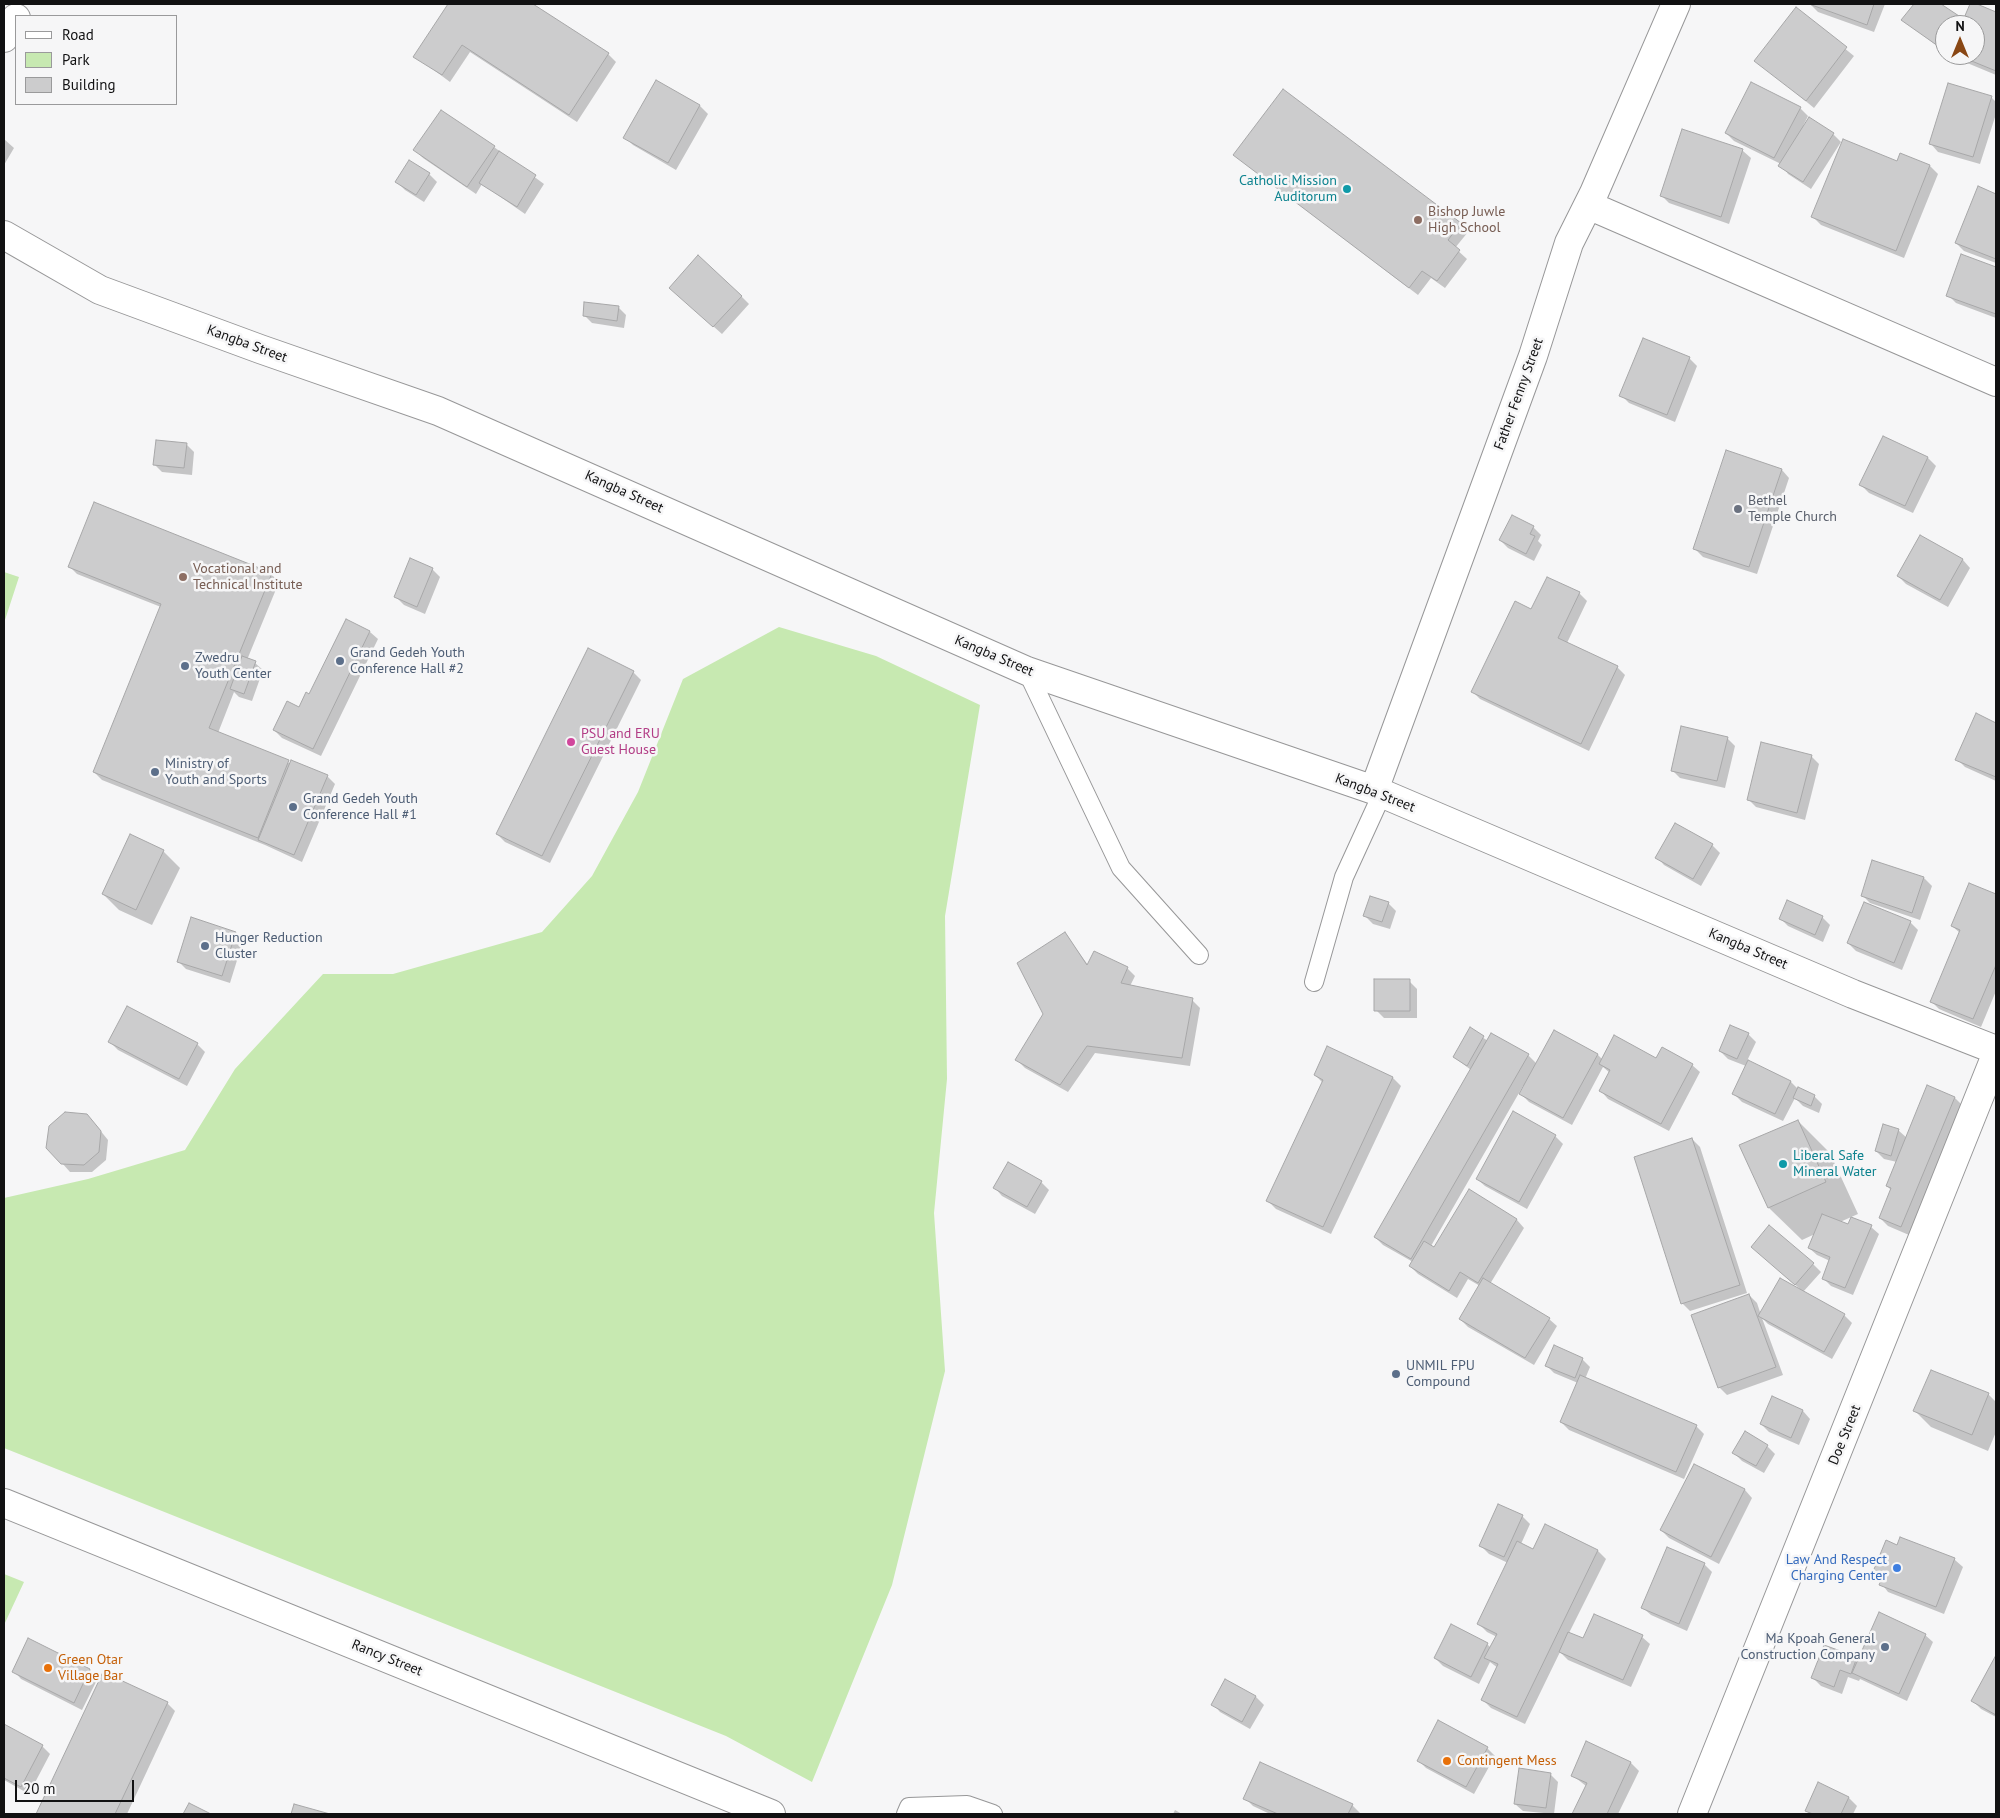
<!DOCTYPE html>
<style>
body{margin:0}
#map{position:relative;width:2000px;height:1818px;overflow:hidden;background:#f6f6f7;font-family:"PT Sans",sans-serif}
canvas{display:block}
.frame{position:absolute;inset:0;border:5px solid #111112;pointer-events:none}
.legend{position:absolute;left:15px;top:15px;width:162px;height:90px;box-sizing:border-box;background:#f6f6f7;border:1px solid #9a9a9b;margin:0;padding:6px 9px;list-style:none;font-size:15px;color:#111112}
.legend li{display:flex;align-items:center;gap:10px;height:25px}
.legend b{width:25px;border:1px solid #9a9a9b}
.north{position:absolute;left:1935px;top:15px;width:50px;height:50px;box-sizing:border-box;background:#f6f6f7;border:1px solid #9a9a9b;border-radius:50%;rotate:0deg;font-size:14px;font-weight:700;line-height:20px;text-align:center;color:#111112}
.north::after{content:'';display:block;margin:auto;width:18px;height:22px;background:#894714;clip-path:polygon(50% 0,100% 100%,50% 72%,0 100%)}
.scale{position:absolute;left:15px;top:1780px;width:119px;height:22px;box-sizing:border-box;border:2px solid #111112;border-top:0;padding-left:6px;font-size:15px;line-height:18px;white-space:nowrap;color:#111112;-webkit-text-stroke:4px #f6f6f7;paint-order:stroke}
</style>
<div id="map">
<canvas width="2000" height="1818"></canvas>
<div class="frame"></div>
<ul class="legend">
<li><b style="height:6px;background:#fff"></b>Road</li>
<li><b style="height:14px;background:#c7e9b1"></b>Park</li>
<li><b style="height:14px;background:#cccccd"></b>Building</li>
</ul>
<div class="north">N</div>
<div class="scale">20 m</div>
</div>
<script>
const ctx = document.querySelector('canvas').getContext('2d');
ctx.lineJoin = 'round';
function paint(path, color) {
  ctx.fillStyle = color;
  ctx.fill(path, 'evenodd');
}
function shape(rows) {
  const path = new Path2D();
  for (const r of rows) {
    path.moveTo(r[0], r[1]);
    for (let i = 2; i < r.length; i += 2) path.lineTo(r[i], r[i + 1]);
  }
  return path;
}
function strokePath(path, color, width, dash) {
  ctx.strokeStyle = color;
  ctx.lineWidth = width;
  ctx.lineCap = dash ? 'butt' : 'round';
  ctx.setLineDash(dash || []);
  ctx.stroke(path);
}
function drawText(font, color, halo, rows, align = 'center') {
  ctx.font = font + ' "PT Sans",sans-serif';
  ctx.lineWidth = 5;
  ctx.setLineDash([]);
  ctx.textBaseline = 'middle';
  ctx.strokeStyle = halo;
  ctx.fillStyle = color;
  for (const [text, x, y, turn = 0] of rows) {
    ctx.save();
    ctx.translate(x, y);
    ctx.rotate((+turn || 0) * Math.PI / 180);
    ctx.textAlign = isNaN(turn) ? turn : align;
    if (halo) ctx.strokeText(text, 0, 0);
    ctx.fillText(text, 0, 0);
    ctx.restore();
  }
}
paint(shape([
 [4,572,19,577,4,623],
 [779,627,876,656,980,705,945,916,947,1079,934,1213,945,1371,892,1585,812,1782,726,1736,4,1448,4,1198,88,1179,185,1150,235,1069,323,974,393,974,542,932,592,876,638,792,683,679],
 [4,1574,24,1582,4,1625]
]), '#c7e9b1');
paint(shape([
 [450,4,531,4,608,54,616,62,577,122,470,52,450,82,415,56],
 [1810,4,1885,4,1874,32,1818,12],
 [1915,4,1939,4,1963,22,1971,4,1996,13,1996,75,1960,60,1955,55,1975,55,1975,25,1945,25,1945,52,1903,20],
 [1796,9,1854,56,1814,108,1756,60],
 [657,82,700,106,708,114,676,170,633,145,625,137],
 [1991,97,1996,102,1996,114,1980,164,1938,152,1931,144],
 [1800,108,1808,116,1803,126,1833,134,1841,142,1811,189,1788,174,1781,164,1734,141,1726,133],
 [1683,131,1743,151,1751,158,1729,224,1669,203,1661,195],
 [4,139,14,148,4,165],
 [494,147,544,184,525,214,482,184,476,194,423,158,415,150],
 [1243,162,1460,224,1468,232,1455,248,1467,259,1445,288,1431,278,1418,295],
 [1898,162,1930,166,1938,174,1904,258,1821,225,1813,217],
 [429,174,437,182,424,202,405,190,397,182],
 [1979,188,1996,195,1996,263,1964,251,1956,243],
 [1962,256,1996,269,1996,318,1956,303,1948,295],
 [678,295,741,296,749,304,722,334],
 [618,307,626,315,624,328,592,323,584,315],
 [1689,358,1697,366,1675,422,1629,403,1621,395],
 [1884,437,1928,458,1936,466,1913,513,1869,493,1861,485],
 [186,444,194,452,192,475,162,472,154,464],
 [1782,470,1789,478,1757,574,1703,557,1695,549],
 [1533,527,1541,535,1538,541,1542,545,1534,561,1508,548,1500,540],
 [1920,537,1963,560,1970,568,1948,607,1906,584,1898,576],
 [69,566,271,574,279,582,247,660,255,663,263,670,252,701,239,697,234,692,218,733,291,764,327,776,335,784,302,862,265,845,102,780,94,772,161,607,77,574],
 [432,569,440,577,425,614,404,605,396,597],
 [1579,593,1587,601,1567,643,1617,667,1625,675,1589,751,1480,699,1472,691,1532,610],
 [370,632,378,639,321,756,282,738,274,730,300,709],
 [633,672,641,680,550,863,505,842,497,834],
 [1977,715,1996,724,1996,781,1965,767,1957,759],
 [1727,738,1735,746,1725,788,1680,778,1672,770],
 [1811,756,1819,764,1805,820,1756,807,1748,799],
 [130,836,163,851,180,868,152,925,119,910,103,894],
 [1712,845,1720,853,1701,886,1664,865,1657,857],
 [1873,861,1924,878,1932,886,1920,920,1870,903,1862,895],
 [1970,884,1996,895,1996,991,1981,1027,1939,1009,1931,1001,1960,933,1952,926],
 [1388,903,1396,911,1390,929,1373,924,1365,916],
 [1822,917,1830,925,1823,942,1788,926,1780,918],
 [1910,922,1918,930,1902,970,1856,951,1848,943],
 [235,933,243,941,230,983,186,969,178,961],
 [1065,934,1088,965,1127,968,1135,976,1130,986,1192,1000,1200,1008,1190,1066,1095,1053,1068,1092,1025,1068,1017,1060,1044,1014],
 [1409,981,1417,989,1417,1018,1384,1018,1376,1010],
 [1470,1029,1488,1041,1528,1055,1537,1064,1554,1032,1598,1055,1603,1060,1657,1059,1692,1065,1700,1072,1669,1131,1608,1099,1601,1091,1610,1073,1603,1067,1572,1125,1529,1102,1521,1094,1525,1087,1523,1086,1431,1246,1435,1248,1470,1191,1517,1220,1524,1228,1490,1284,1549,1319,1557,1326,1534,1365,1468,1327,1460,1319,1480,1286,1468,1279,1457,1298,1418,1274,1410,1266,1413,1262,1383,1245,1375,1237,1471,1070,1454,1057],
 [1748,1034,1756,1042,1747,1061,1791,1082,1797,1088,1814,1096,1822,1104,1819,1113,1803,1106,1795,1098,1783,1121,1742,1102,1734,1094,1746,1066,1728,1059,1720,1051],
 [110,1042,197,1044,205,1052,187,1086,118,1050],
 [1328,1048,1393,1078,1401,1086,1331,1234,1276,1209,1268,1201,1323,1083,1315,1075],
 [1928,1087,1955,1098,1963,1106,1909,1235,1888,1226,1880,1218,1891,1190,1887,1186,1897,1162,1884,1159,1876,1151,1898,1130,1907,1138],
 [1798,1121,1830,1153,1858,1214,1840,1222,1849,1226,1871,1227,1879,1234,1853,1295,1831,1286,1823,1278,1830,1261,1817,1255,1809,1248,1815,1234,1802,1240,1769,1208,1741,1146],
 [95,1124,108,1140,106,1160,92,1172,70,1172,62,1163],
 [1555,1136,1563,1144,1527,1209,1485,1186,1477,1179],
 [1692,1139,1700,1147,1747,1293,1690,1311,1682,1303],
 [1041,1182,1049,1190,1035,1214,1002,1196,995,1188],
 [1752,1247,1813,1264,1821,1272,1803,1292,1844,1315,1852,1323,1832,1359,1768,1324,1762,1318,1783,1375,1727,1395,1719,1387,1749,1295,1757,1303,1761,1315,1800,1289],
 [1582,1359,1590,1367,1585,1379,1696,1426,1704,1434,1684,1479,1569,1430,1561,1422,1578,1383,1554,1373,1546,1365],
 [1988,1394,1996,1402,1996,1432,1988,1451,1931,1427,1915,1411],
 [1803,1411,1810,1419,1799,1445,1769,1432,1761,1424],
 [1767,1446,1775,1454,1764,1473,1742,1461,1734,1453],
 [1694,1465,1745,1490,1752,1498,1719,1564,1669,1538,1661,1530],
 [1522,1516,1530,1524,1521,1544,1534,1550,1546,1526,1598,1551,1606,1559,1569,1633,1583,1640,1594,1615,1642,1637,1650,1644,1631,1687,1568,1660,1560,1652,1525,1724,1491,1708,1483,1700,1498,1668,1490,1662,1479,1684,1443,1666,1435,1658,1487,1644,1491,1648,1497,1637,1487,1632,1479,1624,1508,1563,1489,1554,1481,1546],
 [1901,1538,1955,1560,1963,1567,1944,1614,1888,1592,1874,1574,1898,1546],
 [1704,1564,1712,1572,1687,1631,1651,1615,1643,1608],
 [1925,1635,1933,1642,1907,1701,1860,1679,1859,1681,1848,1677,1842,1694,1821,1686,1813,1678,1824,1646,1859,1661],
 [29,1640,90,1670,98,1678,82,1710,21,1679,14,1671],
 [1996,1657,1996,1717,1981,1709,1973,1701],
 [103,1673,167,1703,175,1711,127,1814,37,1814],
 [1225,1681,1256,1697,1264,1705,1250,1729,1220,1712,1213,1704],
 [4,1726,42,1746,50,1754,29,1794,4,1780],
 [1586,1743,1631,1763,1639,1771,1618,1814,1573,1814,1586,1786,1572,1775],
 [1487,1748,1495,1756,1474,1794,1426,1768,1418,1760],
 [1550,1774,1558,1782,1554,1814,1523,1811,1515,1804],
 [1818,1784,1849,1798,1857,1806,1853,1814,1810,1814,1806,1810],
 [1245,1798,1352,1805,1360,1813,1270,1814,1253,1806],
 [1175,1810,1182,1814,1173,1814]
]), '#0003');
const building = shape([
 [448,4,533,4,609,53,569,115,462,45,442,75,413,57,448,4],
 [1809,4,1874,4,1867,25,1809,4],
 [1914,4,1941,4,1959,16,1953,25,1945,25,1945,36,1938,46,1901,20,1914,4],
 [1970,4,1977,4,1996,12,1996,71,1957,55,1975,55,1975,25,1961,25,1970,4],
 [1796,7,1847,47,1806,101,1754,61,1796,7],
 [656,80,700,105,668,163,623,138,656,80],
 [1751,82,1801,107,1774,158,1725,133,1751,82],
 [1948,83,1992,96,1973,157,1929,144,1948,83],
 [1283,89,1461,223,1448,240,1460,250,1437,281,1422,271,1409,288,1233,155,1283,89],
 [441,110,495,146,467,187,413,150,441,110],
 [1809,117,1834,133,1803,182,1778,166,1809,117],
 [1682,129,1743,149,1721,217,1660,196,1682,129],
 [1843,139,1897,161,1900,153,1930,165,1896,251,1811,217,1843,139],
 [499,151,536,175,517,207,479,183,499,151],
 [409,160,430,173,416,195,395,182,409,160],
 [1978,186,1996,194,1996,259,1955,243,1978,186],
 [1961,254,1996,267,1996,314,1946,296,1961,254],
 [698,255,742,296,713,327,669,288,698,255],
 [584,302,619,306,617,321,583,316,584,302],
 [1643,338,1690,357,1667,415,1619,396,1643,338],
 [1883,436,1928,457,1905,506,1859,485,1883,436],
 [156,440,187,443,184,468,153,465,156,440],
 [1726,450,1782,469,1749,567,1693,549,1726,450],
 [94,502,272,573,209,728,289,760,258,838,93,772,161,604,68,567,94,502],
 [1512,515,1534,526,1530,534,1535,536,1526,554,1499,540,1512,515],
 [1920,535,1963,559,1940,600,1897,576,1920,535],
 [410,558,433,568,417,607,394,597,410,558],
 [1547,577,1580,592,1558,638,1618,666,1581,744,1471,692,1515,601,1531,609,1547,577],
 [346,619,370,631,313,749,273,730,287,701,299,707,306,692,309,694,346,619],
 [588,648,634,671,542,856,496,834,588,648],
 [242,656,256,661,244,694,230,689,242,656],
 [1976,713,1996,723,1996,777,1955,760,1976,713],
 [1681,726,1728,737,1717,781,1671,771,1681,726],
 [1761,742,1812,755,1797,813,1747,800,1761,742],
 [291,760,328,775,294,855,258,840,291,760],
 [1675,823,1713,844,1693,879,1655,858,1675,823],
 [130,834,164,850,136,910,102,894,130,834],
 [1872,860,1924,877,1912,913,1861,896,1872,860],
 [1969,883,1996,894,1996,965,1973,1019,1930,1002,1960,930,1951,926,1969,883],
 [1370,896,1389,902,1382,922,1363,916,1370,896],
 [1787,900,1823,916,1815,935,1779,919,1787,900],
 [1864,902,1911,921,1894,963,1847,943,1864,902],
 [191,917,236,932,222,976,177,962,191,917],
 [1065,932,1087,965,1094,951,1128,967,1121,983,1193,998,1182,1058,1087,1046,1060,1085,1015,1060,1043,1014,1017,963,1065,932],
 [1374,979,1410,979,1410,1011,1374,1011,1374,979],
 [127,1006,198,1043,179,1079,108,1042,127,1006],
 [1730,1025,1749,1033,1737,1059,1719,1051,1730,1025],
 [1470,1027,1484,1036,1467,1066,1453,1057,1470,1027],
 [1554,1030,1598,1054,1563,1118,1519,1094,1554,1030],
 [1491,1033,1529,1054,1411,1259,1374,1237,1491,1033],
 [1614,1035,1656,1058,1662,1047,1693,1064,1661,1124,1599,1091,1610,1070,1599,1064,1614,1035],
 [1327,1046,1393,1077,1323,1227,1266,1201,1323,1080,1314,1075,1327,1046],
 [1748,1060,1791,1081,1775,1114,1732,1094,1748,1060],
 [1927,1085,1955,1097,1901,1227,1879,1218,1891,1188,1886,1186,1927,1085],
 [1798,1087,1815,1095,1811,1106,1793,1098,1798,1087],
 [1513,1111,1556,1135,1519,1202,1476,1179,1513,1111],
 [65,1112,87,1114,101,1131,99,1152,84,1165,61,1164,46,1148,49,1126,65,1112],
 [1798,1120,1826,1182,1768,1208,1739,1145,1798,1120],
 [1883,1124,1899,1129,1891,1156,1875,1151,1883,1124],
 [1692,1138,1740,1285,1681,1304,1634,1157,1692,1138],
 [1008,1162,1042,1181,1027,1207,993,1188,1008,1162],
 [1469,1189,1517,1219,1478,1283,1460,1272,1449,1291,1409,1266,1424,1241,1434,1247,1469,1189],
 [1822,1214,1848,1224,1851,1217,1872,1225,1845,1288,1822,1279,1830,1257,1808,1248,1822,1214],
 [1769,1225,1814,1263,1795,1285,1751,1247,1769,1225],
 [1483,1278,1550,1318,1525,1358,1459,1319,1483,1278],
 [1780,1278,1845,1314,1824,1352,1758,1316,1780,1278],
 [1749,1294,1776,1367,1718,1388,1691,1315,1749,1294],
 [1554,1345,1583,1358,1575,1378,1545,1366,1554,1345],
 [1931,1370,1989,1393,1972,1435,1913,1411,1931,1370],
 [1580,1375,1697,1425,1676,1472,1560,1422,1580,1375],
 [1772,1396,1803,1410,1791,1438,1760,1424,1772,1396],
 [1745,1431,1768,1445,1756,1466,1732,1453,1745,1431],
 [1694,1464,1745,1489,1711,1557,1660,1530,1694,1464],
 [1498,1504,1523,1515,1504,1557,1479,1546,1498,1504],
 [1545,1524,1598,1550,1517,1717,1481,1700,1498,1664,1484,1658,1497,1634,1477,1624,1517,1541,1533,1549,1545,1524],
 [1900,1537,1955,1558,1936,1607,1879,1585,1882,1578,1872,1574,1886,1540,1897,1545,1900,1537],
 [1667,1547,1705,1563,1679,1624,1641,1608,1667,1547],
 [1879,1612,1926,1634,1899,1694,1852,1673,1879,1612],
 [1594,1614,1643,1635,1623,1680,1559,1652,1568,1632,1583,1638,1594,1614],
 [1451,1624,1488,1643,1471,1677,1434,1658,1451,1624],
 [28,1638,90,1669,74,1703,12,1672,28,1638],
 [1824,1645,1857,1657,1851,1674,1840,1670,1834,1687,1811,1678,1824,1645],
 [1996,1655,1996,1715,1971,1701,1996,1655],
 [103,1672,168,1702,115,1814,36,1814,103,1672],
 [1225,1679,1256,1696,1242,1722,1211,1705,1225,1679],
 [1438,1720,1488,1747,1466,1787,1417,1761,1438,1720],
 [4,1724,43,1745,21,1787,4,1778,4,1724],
 [1586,1741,1631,1762,1607,1814,1572,1814,1587,1783,1571,1776,1586,1741],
 [1260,1762,1353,1804,1348,1814,1278,1814,1243,1799,1260,1762],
 [1519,1768,1551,1773,1546,1808,1514,1804,1519,1768],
 [1818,1782,1849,1797,1841,1814,1813,1814,1805,1811,1818,1782],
 [189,1803,211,1814,183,1814,189,1803],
 [294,1804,330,1814,291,1814,294,1804]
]);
paint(building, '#cccccd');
strokePath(building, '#a7a7a8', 1);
const lane = shape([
 [1027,671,1121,868,1199,955],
 [1314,982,1344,877,1382,794],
 [906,1814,909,1807,967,1805,993,1814]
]);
const street = shape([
 [1588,205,1996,382],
 [4,235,100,290,260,349,438,411,1027,671,1374,790,1853,994,1996,1050],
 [1374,790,1533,356,1569,243,1594,193,1676,4],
 [4,1503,771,1814],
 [1692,1814,1996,1055]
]);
const highway = shape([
 [4,38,16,18]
]);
strokePath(lane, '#979798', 20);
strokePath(street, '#979798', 30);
strokePath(highway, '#979798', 30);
strokePath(lane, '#fff', 18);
strokePath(street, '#fff', 28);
strokePath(highway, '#fff', 28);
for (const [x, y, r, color] of [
 [1347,189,5,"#0f9aa8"],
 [1418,220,5,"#8d6e63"],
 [1738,509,5,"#6b7280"],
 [183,577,5,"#8d6e63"],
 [340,661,5,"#5c6f8a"],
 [185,666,5,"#5c6f8a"],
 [571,742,5,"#d1479c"],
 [155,772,5,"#5c6f8a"],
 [293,807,5,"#5c6f8a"],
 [205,946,5,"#5c6f8a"],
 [1783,1164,5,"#0f9aa8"],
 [1396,1374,5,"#5c6f8a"],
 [1897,1568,5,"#3f7fe0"],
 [1885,1647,5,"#5c6f8a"],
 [48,1668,5,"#e8710a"],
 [1447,1761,5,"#e8710a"]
]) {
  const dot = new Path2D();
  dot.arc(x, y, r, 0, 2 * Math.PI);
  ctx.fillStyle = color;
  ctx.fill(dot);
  strokePath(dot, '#f6f6f7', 2);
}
drawText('14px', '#0d838f', '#f6f6f7', [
 ["Catholic Mission",1337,181],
 ["Auditorum",1337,197],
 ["Liberal Safe",1793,1156,"left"],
 ["Mineral Water",1793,1172,"left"]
], 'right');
drawText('14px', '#785e54', '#f6f6f7', [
 ["Bishop Juwle",1428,212],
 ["High School",1428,228],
 ["Vocational and",193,569],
 ["Technical Institute",193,585]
], 'left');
drawText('14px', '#111112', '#f6f6f7', [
 ["Kangba Street",247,344,20],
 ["Father Fenny Street",1519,394,-70],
 ["Kangba Street",624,492,24],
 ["Kangba Street",994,656,23],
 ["Kangba Street",1375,793,21],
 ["Kangba Street",1748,949,23],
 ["Doe Street",1845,1435,-68],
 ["Rancy Street",387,1658,22]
]);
drawText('14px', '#5b616d', '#f6f6f7', [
 ["Bethel",1748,501],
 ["Temple Church",1748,517]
], 'left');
drawText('14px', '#4e5e75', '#f6f6f7', [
 ["Grand Gedeh Youth",350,653],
 ["Conference Hall #2",350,669],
 ["Zwedru",195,658],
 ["Youth Center",195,674],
 ["Ministry of",165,764],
 ["Youth and Sports",165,780],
 ["Grand Gedeh Youth",303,799],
 ["Conference Hall #1",303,815],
 ["Hunger Reduction",215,938],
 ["Cluster",215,954],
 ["UNMIL FPU",1406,1366],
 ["Compound",1406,1382],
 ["Ma Kpoah General",1875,1639,"right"],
 ["Construction Company",1875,1655,"right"]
], 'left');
drawText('14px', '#b23c85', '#f6f6f7', [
 ["PSU and ERU",581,734],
 ["Guest House",581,750]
], 'left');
drawText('14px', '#366cbe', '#f6f6f7', [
 ["Law And Respect",1887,1560],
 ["Charging Center",1887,1576]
], 'right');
drawText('14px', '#c56008', '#f6f6f7', [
 ["Green Otar",58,1660],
 ["Village Bar",58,1676],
 ["Contingent Mess",1457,1761]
], 'left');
</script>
